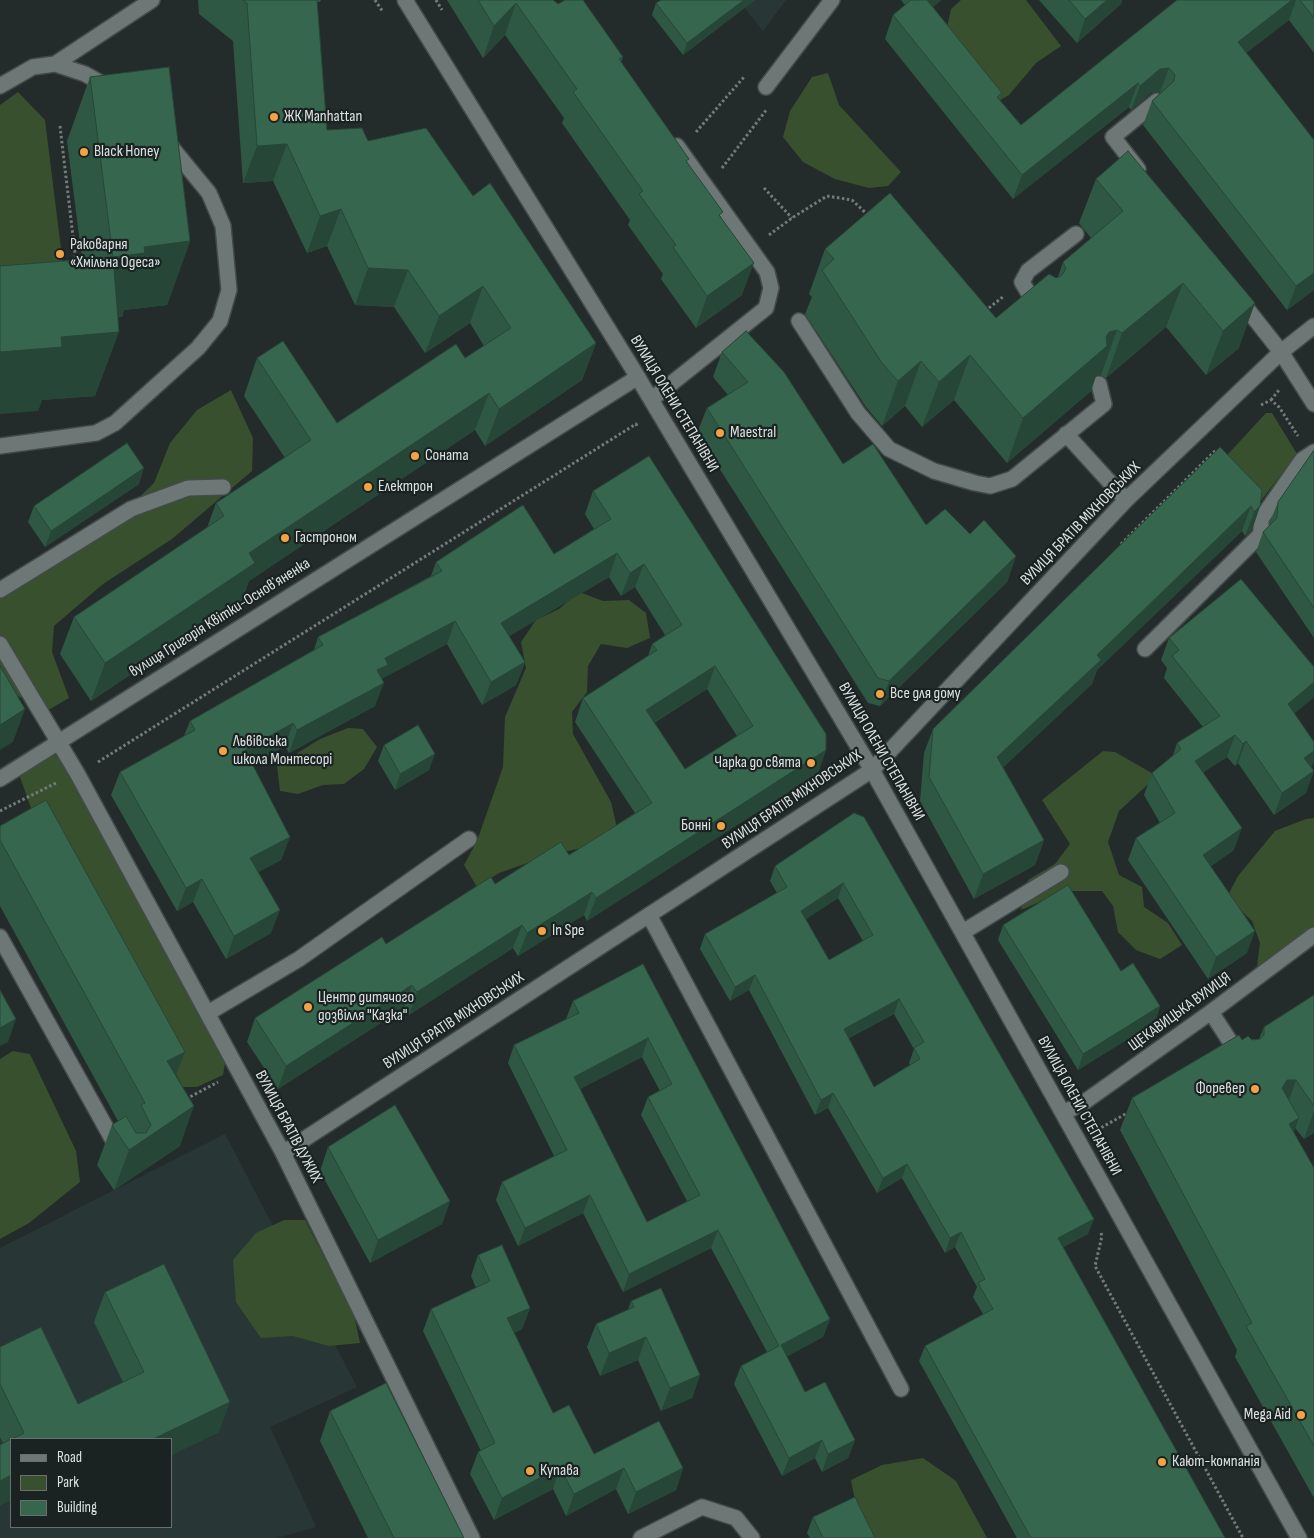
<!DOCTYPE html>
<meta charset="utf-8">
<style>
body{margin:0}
#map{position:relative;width:1314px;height:1538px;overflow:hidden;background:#242c2b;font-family:"Sofia Sans Condensed",sans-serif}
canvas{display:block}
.legend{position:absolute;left:10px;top:1438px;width:162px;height:90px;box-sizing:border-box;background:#1a2321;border:1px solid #686f6e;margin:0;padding:6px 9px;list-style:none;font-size:15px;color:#dce2e1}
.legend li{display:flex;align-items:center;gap:10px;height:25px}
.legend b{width:25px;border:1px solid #686f6e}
</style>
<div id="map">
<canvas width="1314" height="1538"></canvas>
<ul class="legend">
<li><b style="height:6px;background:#6d7876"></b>Road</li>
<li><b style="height:14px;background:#38502e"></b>Park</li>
<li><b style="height:14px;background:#37664f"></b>Building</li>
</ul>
</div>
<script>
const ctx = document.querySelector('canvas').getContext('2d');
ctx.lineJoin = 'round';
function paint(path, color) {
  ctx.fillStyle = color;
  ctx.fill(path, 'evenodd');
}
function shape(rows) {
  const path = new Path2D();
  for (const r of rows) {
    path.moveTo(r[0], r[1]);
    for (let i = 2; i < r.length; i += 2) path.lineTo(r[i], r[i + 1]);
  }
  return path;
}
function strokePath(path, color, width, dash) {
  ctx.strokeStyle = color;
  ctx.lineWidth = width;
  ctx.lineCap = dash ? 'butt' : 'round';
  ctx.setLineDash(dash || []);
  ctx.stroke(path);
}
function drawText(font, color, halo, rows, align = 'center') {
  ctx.font = font + ' "Sofia Sans Condensed",sans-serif';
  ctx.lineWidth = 4.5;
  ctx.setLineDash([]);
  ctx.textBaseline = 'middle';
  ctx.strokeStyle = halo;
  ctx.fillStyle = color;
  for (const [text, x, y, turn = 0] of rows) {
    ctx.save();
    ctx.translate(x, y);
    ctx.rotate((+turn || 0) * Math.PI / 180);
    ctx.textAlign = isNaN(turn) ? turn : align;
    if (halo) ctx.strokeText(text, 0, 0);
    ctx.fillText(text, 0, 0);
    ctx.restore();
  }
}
paint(shape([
 [738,0,786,0,763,31],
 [225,1134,357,1387,270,1427,316,1527,277,1538,0,1538,0,1248],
 [11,1439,171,1439,171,1527,11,1527]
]), '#283736');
paint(shape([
 [961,0,1026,0,1061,46,1036,63,1009,95,993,104,943,46,951,9],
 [828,73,839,105,901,172,888,186,869,188,835,179,803,162,783,137,790,111,812,77],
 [18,92,45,120,68,305,0,311,0,105],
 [231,390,253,438,252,471,172,539,103,584,54,626,52,652,69,698,50,709,0,689,0,597,93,542,154,483,170,443,197,410],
 [1266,413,1272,413,1297,454,1256,507,1217,466],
 [579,592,603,601,629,600,646,613,650,638,627,648,601,644,588,666,587,692,572,712,573,734,611,802,617,828,598,844,547,856,499,873,477,887,464,865,477,841,503,767,505,717,526,668,521,642,536,620,559,609],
 [348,728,363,729,377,747,364,769,344,784,323,785,298,794,280,791,277,766,320,739],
 [1103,751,1115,752,1157,776,1119,811,1108,842,1119,875,1142,887,1144,907,1168,923,1182,945,1160,959,1136,950,1118,932,1113,906,1102,891,1065,891,1021,910,1028,880,1055,864,1070,844,1042,800],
 [58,754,76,782,226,1057,223,1075,197,1087,183,1087,59,865,34,817,19,774,39,761],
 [1314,818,1314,946,1286,964,1256,974,1260,943,1252,921,1227,897,1238,876,1275,831,1306,819],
 [13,1051,30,1054,76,1151,80,1182,29,1223,0,1239,0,1059],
 [284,1220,305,1220,354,1315,360,1343,329,1346,293,1336,261,1338,236,1302,233,1260,256,1233],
 [923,1458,956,1481,987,1538,871,1538,857,1510,851,1480,882,1465]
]), '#38502e');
const minor = shape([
 [405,0,631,366,872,770,1299,1538],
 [55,64,152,0],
 [0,86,33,67,55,64,85,74,108,87],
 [766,87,832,0],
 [1138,169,1113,137,1157,101],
 [1240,300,1281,352,1314,404],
 [1038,309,1022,282,1028,271,1076,234],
 [799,321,858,413,889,449,934,471,975,483,990,486,1012,479,1104,404,1099,384],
 [652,399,766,308,771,288,767,272,677,146],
 [1066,434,1126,500],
 [0,446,96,433,115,423,198,348,220,321,229,290,223,226,209,193,168,143],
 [0,590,131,509,188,488,223,487],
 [0,644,77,773,283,1153,472,1538],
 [1145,649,1261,534,1261,519,1302,460,1314,452],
 [0,779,638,377],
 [649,915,901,1389],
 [963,932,1061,872],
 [0,937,119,1151],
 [1211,1012,1240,1057],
 [208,1013,299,959,469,839],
 [1063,1113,1083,1103,1211,1012,1314,935],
 [283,1153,872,770,1126,500,1281,352,1314,326],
 [641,1538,702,1507,736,1518,752,1538]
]);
strokePath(minor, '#434a49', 18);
strokePath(shape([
 [375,0,383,12],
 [436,0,442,10],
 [60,126,76,262],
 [696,132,744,77],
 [722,168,767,109],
 [764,188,792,218],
 [769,235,792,218,827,196,852,200,869,216],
 [985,311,1004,296],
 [1271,400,1279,390],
 [1261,405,1271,400,1279,407,1298,436],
 [1121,544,1216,450],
 [98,762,636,424,637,426],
 [0,811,56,783],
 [186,1099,218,1082],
 [1097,1130,1129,1112],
 [1101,1233,1102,1236,1095,1266,1243,1538]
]), '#747b7a', 3, [2.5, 2.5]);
strokePath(minor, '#6d7876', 15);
paint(shape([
 [198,0,321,0,320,2,317,2,327,130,368,141,473,196,596,343,582,380,485,446,475,430,249,581,242,600,91,701,60,654,74,617,207,528,216,503,285,458,244,396,257,358,337,423,465,358,484,346,470,323,425,353,394,307,355,305,327,246,307,253,273,181,243,183,233,41,199,14],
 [447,0,553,0,623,57,621,62,688,163,721,217,742,295,696,328,661,279,663,274,628,225,630,220,562,123,564,118,505,35,483,58],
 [755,0,683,55,652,15,656,3],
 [901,0,941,0,933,7,1002,93,999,99,1021,125,1177,0,1314,0,1314,53,1289,20,1246,53,1314,140,1314,290,1287,310,1143,125,1152,101,1160,93,1160,92,1151,93,1131,110,1129,107,1013,199,885,39,893,15,905,5],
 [1039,0,1122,0,1121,4,1077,43],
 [90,77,190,241,167,305,124,310,122,317,117,317,95,396,42,400,38,411,82,259,67,141],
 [1096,179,1239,348,1206,375,1166,327,1106,378,1101,375,1096,376,1091,391,1007,463,954,400,922,427,905,406,882,426,866,407,805,314,812,297,809,294,825,249,996,318,1056,278,1058,277,1063,262,1091,238,1079,223],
 [722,352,843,464,926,525,970,534,1016,556,1007,582,880,706,868,703,697,433,707,408,728,395,713,377],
 [1220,447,1260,506,1252,530,1245,536,1242,531,1097,670,1092,684,1003,767,1044,840,1035,865,974,899,920,801,924,753,933,729],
 [1314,450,1314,638,1256,552,1263,532,1270,525,1270,522,1278,502],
 [139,484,45,547,28,522,34,506],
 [593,491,826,750,818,773,587,921,584,915,518,956,513,948,409,1015,404,1008,278,1089,247,1042,255,1018,386,944,495,884,569,855,635,813,575,722,583,698,648,656,652,644,665,635,635,587,621,596,609,577,509,636,525,662,516,685,482,705,447,644,383,678,375,706,289,753,285,746,252,765,290,837,281,860,258,872,271,933,226,959,193,902,177,911,111,795,120,772,184,736,190,721,314,650,318,637,431,576,436,562,554,554,594,529,585,514],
 [707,689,737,736,685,769,654,723],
 [1169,638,1314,667,1314,695,1313,698,1294,713,1314,742,1314,761,1311,768,1306,793,1274,815,1238,763,1235,766,1227,757,1203,772,1234,850,1211,866,1247,953,1208,979,1128,860,1136,838,1160,823,1144,795,1152,773,1173,755,1177,743,1203,727,1164,678,1167,668,1161,660],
 [384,745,429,770,395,790,378,761],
 [854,813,1088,1234,1063,1247,1225,1538,1017,1538,919,1361,925,1346,983,1314,973,1297,977,1287,955,1247,945,1253,902,1178,877,1193,828,1108,815,1115,749,990,730,1001,700,949,705,934,777,893,770,881,775,866],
 [838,898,863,941,829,960,806,919],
 [894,1014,914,1049,909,1063,910,1065,874,1087,849,1038],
 [0,826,185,1052,176,1076,180,1146,114,1190,97,1165,112,1125,118,1121,0,906],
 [1003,925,1160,1006,1155,1022,1078,1070,998,940],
 [643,964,830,1319,823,1337,787,1356,805,1392,855,1440,848,1458,822,1472,815,1458,782,1476,734,1384,741,1366,767,1352,711,1248,623,1292,583,1213,518,1246,496,1200,502,1182,554,1156,508,1063,514,1045,566,1019,573,1001],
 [642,1057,660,1091,648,1097,641,1115,687,1201,647,1222,580,1089],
 [1314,995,1314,1133,1304,1139,1295,1128,1294,1132,1314,1168,1314,1498,1235,1357,1237,1350,1120,1130,1132,1098,1242,1040,1259,1039,1264,1027],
 [328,1147,450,1201,442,1224,370,1263,320,1171],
 [478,1255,530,1308,522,1329,514,1333,553,1413,594,1454,683,1468,676,1490,628,1514,616,1489,566,1516,553,1489,494,1520,470,1474,478,1452,481,1451,423,1331,431,1309,476,1288,471,1276],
 [105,1292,219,1432,171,1455,171,1439,11,1439,11,1500,0,1505,3,1443,0,1437,0,1347,78,1404,123,1382,94,1322],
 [631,1301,700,1375,692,1398,661,1411,638,1360,600,1376,587,1347,596,1324,628,1310],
 [330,1411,464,1538,368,1538,320,1441],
 [813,1517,875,1538,810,1538,807,1533]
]), '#2f5844');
paint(shape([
 [744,0,755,0,683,55,687,43],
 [924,0,941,0,916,21],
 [1107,0,1122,0,1121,4,1077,43,1085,19],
 [1292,0,1296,0,1289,20,1229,66,1238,42],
 [516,3,505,35,483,58,494,26],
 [1169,68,1160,92,1151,93,1131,110,1140,86,1160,69],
 [1138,83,1129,107,1013,199,1022,175],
 [287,144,273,181,243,183,257,146],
 [341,209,327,246,307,253,320,216],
 [190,241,167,305,124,310,122,317,89,320,113,257,144,247],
 [754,263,742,295,696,328,707,296],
 [368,268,408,270,394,307,355,305],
 [1314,273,1314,290,1287,310,1296,286],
 [1183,283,1166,327,1106,378,1122,333],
 [483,286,470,323,425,353,439,316],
 [1255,303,1239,348,1206,375,1223,331],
 [1117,330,1101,375,1096,376,1091,391,1007,463,1023,418,1106,337,1109,332],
 [119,332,95,396,42,400,38,411,0,414,0,352,61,337],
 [596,343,582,380,485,446,499,409],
 [970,355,954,400,922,427,939,382],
 [921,361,905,406,882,426,898,381],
 [489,393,475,430,249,581,242,600,91,701,105,663,249,553],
 [144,468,139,484,45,547,51,531],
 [1251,506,1242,531,1097,670,1092,684,989,781,997,757,1097,655],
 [1260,506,1252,530,1245,536,1254,512],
 [617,553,609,577,493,646,501,623],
 [1016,556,1007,582,880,706,889,681],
 [644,564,635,587,621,596,630,573],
 [455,621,447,644,383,678,380,685,384,683,375,706,289,753,297,730,377,670,385,658],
 [525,662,516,685,482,705,491,682],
 [715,666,707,689,637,733,646,710],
 [1314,682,1314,695,1313,698,1280,726,1288,704],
 [25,709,13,742,0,750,0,725],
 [293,723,285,746,237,774,245,750],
 [1235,735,1227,757,1187,783,1195,761],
 [1246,741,1238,763,1235,766,1243,744],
 [826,750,818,773,587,921,596,898],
 [1314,751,1314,761,1311,770,1304,758],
 [435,754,429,770,395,790,400,774],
 [1314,771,1306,793,1274,815,1282,793],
 [1242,828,1234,850,1195,877,1203,855],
 [290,837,281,860,242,881,250,858],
 [1044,840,1035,865,974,899,983,874],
 [202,879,193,902,177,911,186,888],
 [843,883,838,898,796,926,801,911],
 [592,892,584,915,518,956,527,933],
 [280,910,271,933,226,959,234,936],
 [522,925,513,948,409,1015,417,992],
 [1255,931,1247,953,1208,979,1216,957],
 [755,975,749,990,730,1001,735,987],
 [412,985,404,1008,278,1089,286,1066],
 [899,999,894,1014,838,1043,844,1029],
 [1160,1006,1155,1022,1078,1070,1083,1054],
 [16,1019,8,1042,0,1046,0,1028],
 [648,1038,642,1057,568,1095,574,1077],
 [185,1052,170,1091,167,1061],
 [1287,1080,1296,1080,1285,1112,1282,1088],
 [833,1093,828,1108,815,1115,821,1100],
 [194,1106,180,1146,114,1190,129,1150],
 [1314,1111,1314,1133,1304,1139],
 [1299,1118,1288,1149,1289,1124],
 [907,1164,902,1178,877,1193,883,1178],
 [590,1195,583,1213,518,1246,525,1228],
 [450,1201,442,1224,370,1263,378,1240],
 [1094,1219,1088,1234,1053,1253,1058,1238],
 [718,1230,711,1248,623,1292,629,1274],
 [961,1232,955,1247,945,1253,950,1238],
 [530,1308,522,1329,499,1339,507,1318],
 [830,1319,823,1337,775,1363,781,1345],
 [646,1337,638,1360,600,1376,609,1353],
 [700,1375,692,1398,661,1411,670,1388],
 [230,1402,219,1432,171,1455,171,1439,153,1439],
 [822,1440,815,1458,782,1476,789,1458],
 [855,1440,848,1458,822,1472,828,1454],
 [560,1467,553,1489,494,1520,502,1498],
 [624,1468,616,1489,566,1516,574,1494],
 [683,1468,676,1490,628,1514,636,1492],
 [11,1475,11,1500,0,1505,0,1481]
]), '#264737');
const building = shape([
 [243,0,317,0,327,130,362,128,368,141,426,128,473,196,490,183,596,343,499,409,489,393,249,553,255,563,105,663,74,617,224,516,216,503,311,440,257,358,283,341,337,423,456,344,465,358,511,328,483,286,439,316,408,270,368,268,341,209,320,216,287,144,257,146,247,3,243,0],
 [478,0,553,0,558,4,565,0,583,0,623,57,619,59,689,159,686,161,723,212,719,215,754,263,707,296,673,247,676,245,639,194,643,191,573,92,577,89,516,3,494,26,478,0],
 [661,0,744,0,687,43,656,3,661,0],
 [911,0,927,0,1002,93,997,97,1021,125,1177,0,1292,0,1238,42,1314,140,1314,273,1296,286,1152,101,1174,81,1175,75,1169,68,1160,69,1140,86,1138,83,1022,175,893,15,911,0],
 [1069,0,1107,0,1085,19,1069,0],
 [1300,0,1314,0,1314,18,1300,0],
 [169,67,190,241,144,247,145,253,113,257,90,77,169,67],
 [1128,151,1255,303,1223,331,1183,283,1122,333,1117,330,1109,332,1106,337,1107,346,1023,418,970,355,939,382,921,361,898,381,882,363,822,270,834,259,825,249,890,193,996,318,1049,274,1056,278,1061,276,1066,269,1063,262,1123,211,1096,179,1128,151],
 [113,257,119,332,61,337,62,347,0,352,0,266,113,257],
 [746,331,784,372,843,464,873,444,926,525,945,509,970,534,984,520,1016,556,889,681,878,678,707,408,748,382,722,352,746,331],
 [127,443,144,468,51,531,34,506,127,443],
 [1220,447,1262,490,1260,506,1254,512,1251,506,1097,655,1101,660,997,757,1044,840,983,874,929,777,933,729,1220,447],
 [1314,450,1314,608,1263,532,1277,518,1278,502,1314,450],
 [649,456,826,734,826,750,596,898,592,892,527,933,522,925,417,992,412,985,286,1066,255,1018,382,937,386,944,491,877,495,884,561,842,569,855,652,803,583,698,657,650,652,644,682,625,644,564,630,573,617,553,501,623,525,662,491,682,455,621,385,658,388,665,377,670,384,683,297,730,293,723,245,750,290,837,250,858,280,910,234,936,202,879,186,888,120,772,195,730,190,721,323,645,318,637,442,571,436,562,523,505,554,554,611,519,593,491,649,456],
 [715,666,753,726,685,769,646,710,715,666],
 [1241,579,1314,667,1314,682,1288,704,1314,742,1314,751,1304,758,1314,771,1282,793,1246,741,1243,744,1235,735,1195,761,1242,828,1203,855,1255,931,1216,957,1136,838,1175,813,1152,773,1181,749,1177,743,1220,716,1172,656,1179,650,1169,638,1241,579],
 [0,666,25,709,0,725,0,666],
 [418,725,435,754,400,774,384,745,418,725],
 [46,800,185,1052,167,1061,194,1106,129,1150,112,1125,126,1116,136,1133,146,1133,151,1125,141,1105,145,1103,0,840,0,826,46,800],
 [854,813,864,817,1094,1219,1058,1238,1225,1538,1031,1538,925,1346,993,1309,978,1283,985,1279,961,1232,950,1238,907,1164,883,1178,833,1093,821,1100,755,975,735,987,705,934,787,887,775,866,854,813],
 [843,883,873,935,829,960,801,911,843,883],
 [899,999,924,1042,914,1048,920,1059,874,1087,844,1029,899,999],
 [1068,885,1121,971,1133,963,1160,1006,1083,1054,1003,925,1068,885],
 [643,964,830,1319,781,1345,805,1392,825,1382,855,1440,828,1454,822,1440,789,1458,741,1366,779,1346,718,1230,629,1274,590,1195,525,1228,502,1182,567,1150,514,1045,579,1013,573,1001,643,964],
 [648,1038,672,1084,648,1097,700,1195,647,1222,574,1077,648,1038],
 [0,990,16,1019,0,1028,0,990],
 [1314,995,1314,1106,1296,1080,1287,1080,1282,1088,1299,1118,1289,1124,1314,1168,1314,1446,1246,1326,1252,1323,1132,1098,1239,1035,1242,1040,1248,1036,1252,1040,1260,1039,1264,1035,1264,1027,1314,995],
 [395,1105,450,1201,378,1240,328,1147,395,1105],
 [502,1245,530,1308,507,1318,553,1413,569,1405,594,1454,659,1421,683,1468,636,1492,624,1468,574,1494,560,1467,502,1498,478,1452,495,1443,431,1309,490,1281,478,1255,502,1245],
 [164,1264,230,1402,153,1439,12,1439,24,1433,0,1384,0,1347,41,1327,78,1404,144,1372,105,1292,164,1264],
 [661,1288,700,1375,670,1388,646,1337,609,1353,596,1324,634,1307,631,1301,661,1288],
 [386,1383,464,1538,394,1538,330,1411,386,1383],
 [11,1439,11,1475,0,1481,0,1445,11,1439],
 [855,1497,875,1538,823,1538,813,1517,855,1497]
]);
paint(building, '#37664f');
strokePath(building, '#264737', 1);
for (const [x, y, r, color] of [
 [274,117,5,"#f4a344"],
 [84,152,5,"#f4a344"],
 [60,254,5,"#f4a344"],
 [720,433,5,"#f4a344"],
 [415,456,5,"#f4a344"],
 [368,487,5,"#f4a344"],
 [285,538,5,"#f4a344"],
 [880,694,5,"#f4a344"],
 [223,751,5,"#f4a344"],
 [811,763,5,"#f4a344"],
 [721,826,5,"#f4a344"],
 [542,931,5,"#f4a344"],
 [308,1007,5,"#f4a344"],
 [1255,1089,5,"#f4a344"],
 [1301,1415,5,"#f4a344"],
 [1162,1462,5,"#f4a344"],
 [530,1471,5,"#f4a344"]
]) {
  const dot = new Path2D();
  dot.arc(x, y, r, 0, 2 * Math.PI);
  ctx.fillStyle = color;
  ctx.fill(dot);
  strokePath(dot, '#1a2321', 2);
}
drawText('16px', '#dce2e1', '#1a2321', [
 ["ЖК Manhattan",284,117],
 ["Black Honey",94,152],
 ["Раковарня",70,245],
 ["«Хмільна Одеса»",70,263],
 ["Maestral",730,433],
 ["Соната",425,456],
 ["Електрон",378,487],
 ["Гастроном",295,538],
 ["Все для дому",890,694],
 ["Львівська",233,742],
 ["школа Монтесорі",233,760],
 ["Чарка до свята",801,763,"right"],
 ["Бонні",711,826,"right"],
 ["In Spe",552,931],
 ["Центр дитячого",318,998],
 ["дозвілля \"Казка\"",318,1016],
 ["Форевер",1245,1089,"right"],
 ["Mega Aid",1291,1415,"right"],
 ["Кают-компанія",1172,1462],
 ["Купава",540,1471]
], 'left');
drawText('16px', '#dce2e1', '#1a2321', [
 ["ВУЛИЦЯ ОЛЕНИ СТЕПАНІВНИ",674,404,59],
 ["ВУЛИЦЯ БРАТІВ МІХНОВСЬКИХ",1081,524,-46],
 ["вулиця Григорія Квітки-Основʼяненка",220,618,-32],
 ["ВУЛИЦЯ ОЛЕНИ СТЕПАНІВНИ",881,752,60],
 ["ВУЛИЦЯ БРАТІВ МІХНОВСЬКИХ",792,800,-34],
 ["ЩЕКАВИЦЬКА ВУЛИЦЯ",1180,1012,-36],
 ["ВУЛИЦЯ БРАТІВ МІХНОВСЬКИХ",454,1021,-33],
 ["ВУЛИЦЯ ОЛЕНИ СТЕПАНІВНИ",1079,1106,61],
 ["ВУЛИЦЯ БРАТІВ ДУЖИХ",288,1127,62]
]);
</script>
